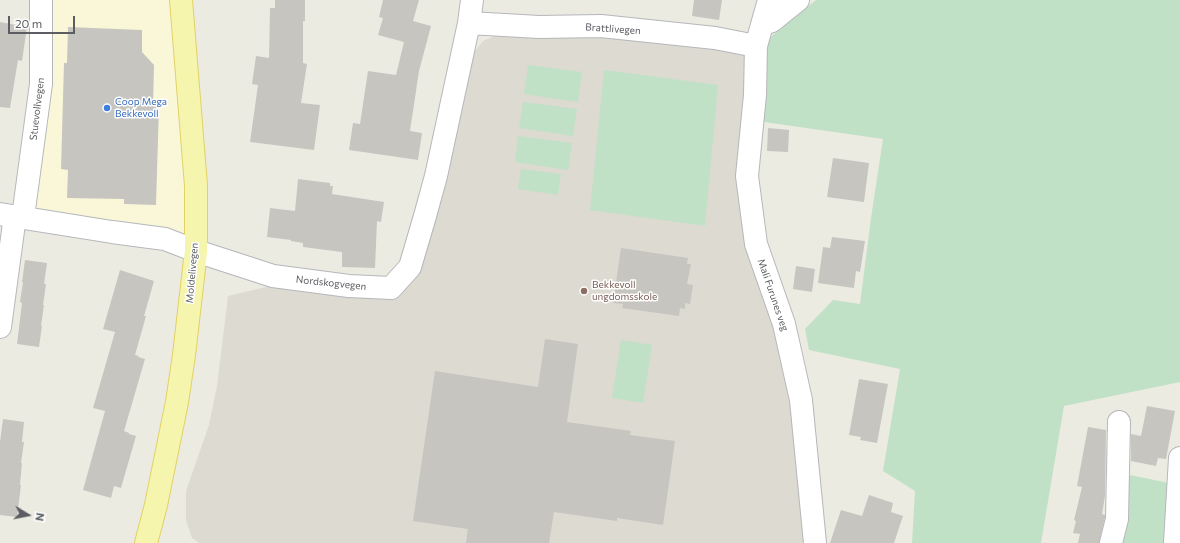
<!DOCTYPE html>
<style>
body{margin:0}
#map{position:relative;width:1180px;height:543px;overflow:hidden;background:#ecebe2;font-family:Commissioner,sans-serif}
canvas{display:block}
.north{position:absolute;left:8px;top:495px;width:40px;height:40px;-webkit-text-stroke:3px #fff;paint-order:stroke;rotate:100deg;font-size:11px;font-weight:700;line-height:16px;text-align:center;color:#5b5d62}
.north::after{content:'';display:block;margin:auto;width:14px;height:18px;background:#5b5d62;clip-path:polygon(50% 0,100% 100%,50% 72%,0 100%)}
.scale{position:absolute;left:8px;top:16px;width:67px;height:18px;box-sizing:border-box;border:2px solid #5b5d62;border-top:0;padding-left:5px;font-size:12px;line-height:14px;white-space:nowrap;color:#5b5d62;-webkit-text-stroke:3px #fff;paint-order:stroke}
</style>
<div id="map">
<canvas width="1180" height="543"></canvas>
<div class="north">N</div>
<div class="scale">20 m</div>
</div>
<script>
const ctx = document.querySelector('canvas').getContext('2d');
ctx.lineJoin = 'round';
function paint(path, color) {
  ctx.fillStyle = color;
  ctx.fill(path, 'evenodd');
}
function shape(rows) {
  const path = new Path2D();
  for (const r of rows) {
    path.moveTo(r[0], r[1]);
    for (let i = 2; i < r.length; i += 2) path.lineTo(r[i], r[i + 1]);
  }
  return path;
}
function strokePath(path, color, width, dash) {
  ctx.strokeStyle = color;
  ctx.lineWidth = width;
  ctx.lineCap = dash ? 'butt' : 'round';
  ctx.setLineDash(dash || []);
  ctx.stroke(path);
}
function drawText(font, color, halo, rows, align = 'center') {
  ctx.font = font + ' Commissioner,sans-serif';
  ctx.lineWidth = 3;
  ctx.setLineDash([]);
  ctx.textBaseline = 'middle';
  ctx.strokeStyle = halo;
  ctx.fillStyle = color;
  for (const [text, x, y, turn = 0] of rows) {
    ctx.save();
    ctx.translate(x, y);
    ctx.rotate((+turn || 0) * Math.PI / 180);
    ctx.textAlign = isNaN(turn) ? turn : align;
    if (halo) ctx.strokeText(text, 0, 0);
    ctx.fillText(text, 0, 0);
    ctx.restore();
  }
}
paint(shape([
 [48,0,173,0,189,238,31,209]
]), '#faf7d9');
paint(shape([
 [557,32,748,50,740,176,779,326,795,403,807,543,199,543,192,538,186,520,186,491,209,425,217,386,228,296,270,286,345,297,397,296,471,56,483,41,501,33]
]), '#dcdad1');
paint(shape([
 [816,0,1180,0,1180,382,1064,406,1041,543,912,543,915,491,883,471,900,369,809,350,805,329,833,300,860,304,871,218,883,139,764,122,767,40],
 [528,65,582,72,578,102,524,94],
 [604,70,718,85,705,226,590,210],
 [523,102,577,109,573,136,519,128],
 [518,136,572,143,568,170,515,162],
 [521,169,561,174,558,195,518,189],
 [621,340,652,345,643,403,612,398],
 [1125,474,1169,483,1165,543,1118,543]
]), '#c1e1c6');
paint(shape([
 [275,0,305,0,305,21,303,21,303,63,307,64,301,103,320,105,314,150,250,142,258,85,252,84,256,56,269,58,270,8,275,8],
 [383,0,419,0,413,21,431,26,419,71,410,131,422,133,418,160,349,150,353,123,360,124,368,71,396,75,404,42,378,35,383,18,379,17],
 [694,0,722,0,719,20,692,16],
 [0,22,27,27,22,61,18,60,10,108,0,107],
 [68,27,142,30,142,52,154,65,153,106,159,106,156,205,124,204,124,199,67,198,68,170,61,169,64,63,67,63],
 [768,128,789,130,788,152,767,151],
 [833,158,869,163,864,202,827,197],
 [298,179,330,183,330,186,333,186,332,194,384,202,381,222,377,221,375,268,342,267,342,252,303,247,303,243,291,241,291,240,267,237,270,208,295,211],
 [832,237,865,241,860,272,856,271,854,288,818,283,823,247,830,248],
 [621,248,688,258,687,264,691,264,687,284,693,285,690,304,685,303,685,309,680,308,679,316,622,308,623,304,613,303],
 [25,260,47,263,44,284,46,284,43,305,44,305,41,326,42,326,39,347,17,344,22,303,20,302,23,282,22,282],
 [796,266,815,269,812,292,793,289],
 [120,270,154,281,144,316,146,316,135,355,139,356,138,357,145,359,124,431,129,433,129,434,136,436,121,488,114,486,111,498,83,490,105,411,93,408,115,332,103,329],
 [545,339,578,344,567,422,631,431,630,435,675,441,663,525,617,518,617,521,554,512,549,543,466,543,468,529,413,521,435,371,538,387],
 [859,379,888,384,877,443,860,440,861,437,849,435],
 [1147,406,1175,411,1166,459,1158,458,1156,466,1131,461,1131,434,1141,436],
 [3,419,24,422,22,442,24,442,21,463,22,463,20,485,21,485,17,517,0,515,0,442],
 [1088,427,1106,430,1105,496,1102,514,1105,515,1105,517,1099,543,1078,543,1080,534,1073,533,1076,521,1074,520,1082,487,1077,486],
 [869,495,893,503,891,512,903,516,894,543,830,543,841,510,862,516]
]), '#c7c5c0');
const minor = shape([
 [472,0,469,23,539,27,601,26,715,38,756,46,769,0],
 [763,24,772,21,798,0],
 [756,46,755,95,747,176,756,244,784,324,801,400,815,543],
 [0,214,112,232,165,239,196,251,273,276,349,286,391,288,410,267,425,216,436,176,469,23],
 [23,217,41,84,41,0],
 [0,327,15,216],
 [1111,543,1117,519,1119,422],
 [1175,543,1180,458]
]);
const major = shape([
 [146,543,156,505,177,402,184,355,196,251,196,186,181,0]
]);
strokePath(minor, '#b5b7bb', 24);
strokePath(major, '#e2d165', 24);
strokePath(minor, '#fff', 22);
strokePath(major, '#f6f5ad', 22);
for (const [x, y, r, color] of [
 [107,108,4,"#3f7fe0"],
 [584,291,4,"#8d6e63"]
]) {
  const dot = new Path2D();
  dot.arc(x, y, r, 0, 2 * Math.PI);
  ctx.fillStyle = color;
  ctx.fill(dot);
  strokePath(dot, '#fff', 1.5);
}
drawText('10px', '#5b5d62', '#fff', [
 ["Brattlivegen",613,29,4],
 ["Stuevollvegen",37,109,-83],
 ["Moldelivegen",192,273,-85],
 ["Nordskogvegen",331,283,6],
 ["Mali Furunes veg",773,295,71]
]);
drawText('10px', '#366cbe', '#fff', [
 ["Coop Mega",115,102],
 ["Bekkevoll",115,114]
], 'left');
drawText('10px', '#785e54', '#fff', [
 ["Bekkevoll",592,285],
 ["ungdomsskole",592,297]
], 'left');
</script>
